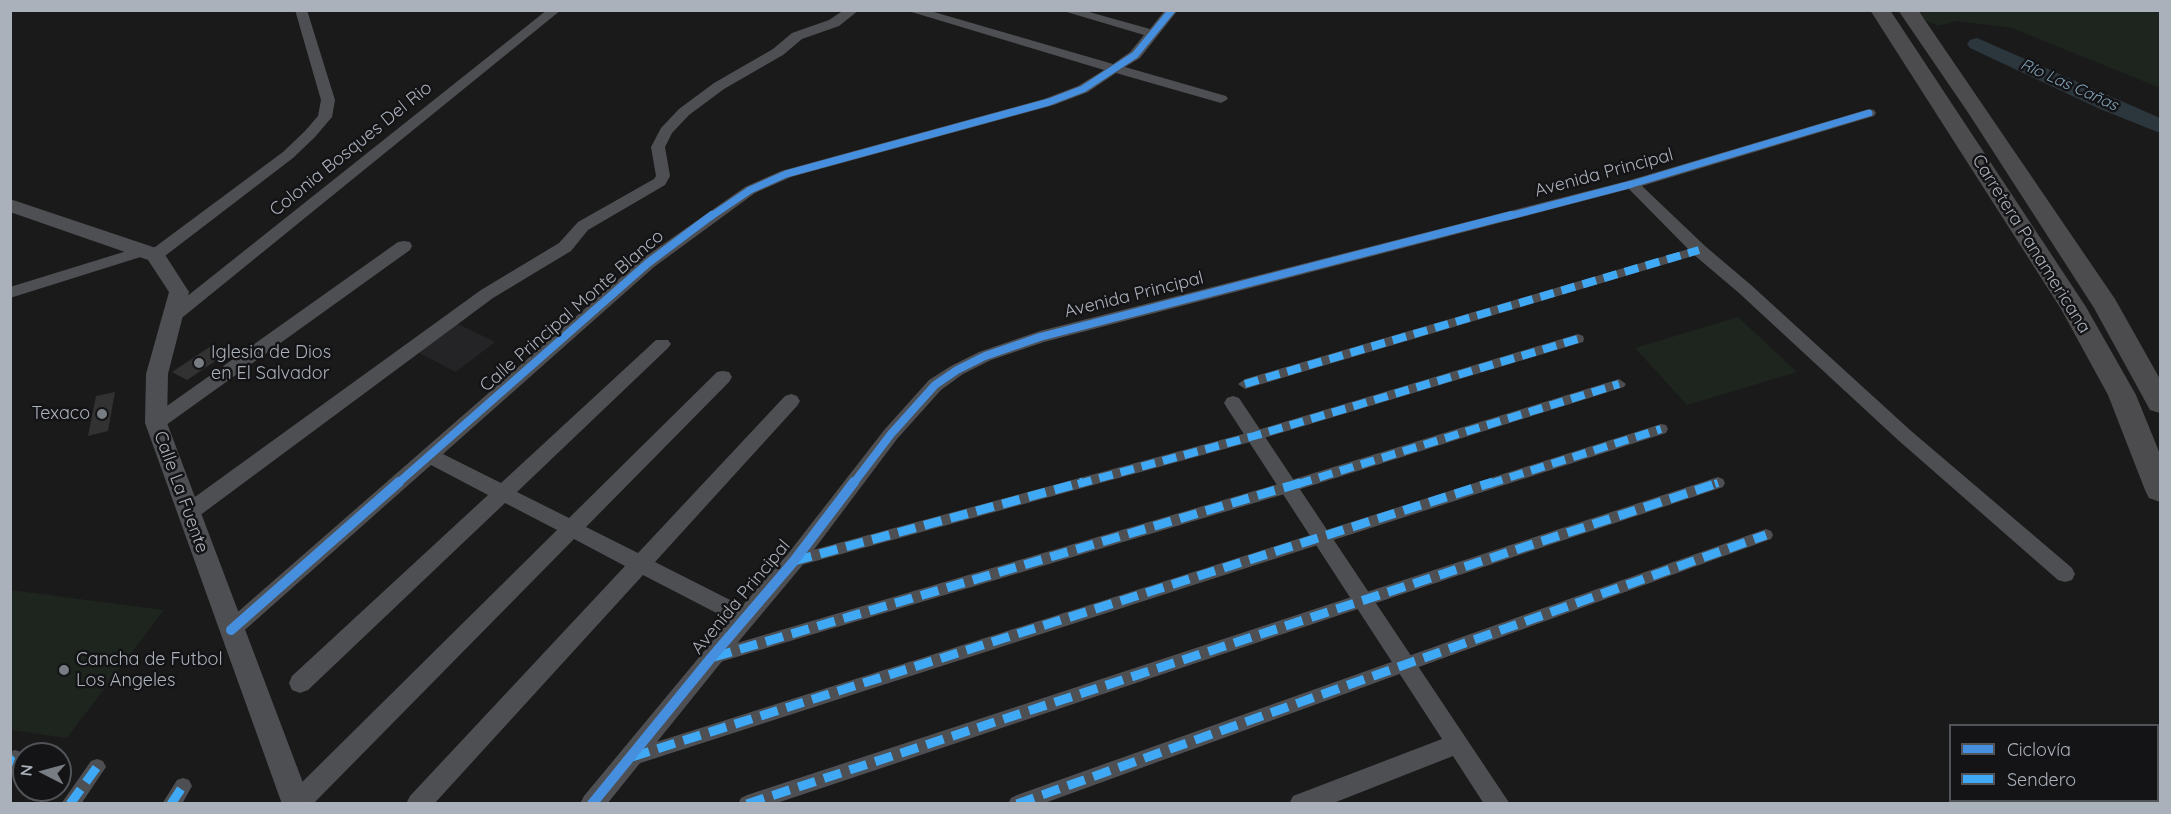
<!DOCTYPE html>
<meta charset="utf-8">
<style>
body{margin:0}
#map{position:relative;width:2171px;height:814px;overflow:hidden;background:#1a1a1a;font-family:Quicksand,sans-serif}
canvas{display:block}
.frame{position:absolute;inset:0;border:12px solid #abb1bb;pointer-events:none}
.legend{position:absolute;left:1949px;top:724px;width:210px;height:78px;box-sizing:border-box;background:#141416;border:2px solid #505358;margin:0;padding:8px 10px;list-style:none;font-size:18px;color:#abb1bb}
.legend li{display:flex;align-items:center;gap:12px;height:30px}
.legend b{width:30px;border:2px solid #505358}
.north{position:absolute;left:12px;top:742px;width:60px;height:60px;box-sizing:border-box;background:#141416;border:2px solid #505358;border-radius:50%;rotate:276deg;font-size:16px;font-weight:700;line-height:24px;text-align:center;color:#abb1bb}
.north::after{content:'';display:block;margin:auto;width:21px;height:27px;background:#787c83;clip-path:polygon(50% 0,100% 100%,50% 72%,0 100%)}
</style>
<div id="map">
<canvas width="2171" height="814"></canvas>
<div class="frame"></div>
<ul class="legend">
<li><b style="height:8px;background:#468fdf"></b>Ciclovía</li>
<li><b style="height:8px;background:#3fa9f5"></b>Sendero</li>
</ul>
<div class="north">N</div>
</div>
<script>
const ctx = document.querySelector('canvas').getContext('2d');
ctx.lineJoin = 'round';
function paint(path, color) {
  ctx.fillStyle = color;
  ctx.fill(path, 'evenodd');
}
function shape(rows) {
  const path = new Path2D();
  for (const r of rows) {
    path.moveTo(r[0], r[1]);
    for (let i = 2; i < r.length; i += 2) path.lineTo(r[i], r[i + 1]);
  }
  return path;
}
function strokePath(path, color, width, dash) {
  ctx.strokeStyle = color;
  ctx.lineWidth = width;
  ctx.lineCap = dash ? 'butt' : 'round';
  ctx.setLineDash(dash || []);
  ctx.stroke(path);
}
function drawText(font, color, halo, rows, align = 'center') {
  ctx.font = font + ' Quicksand,sans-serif';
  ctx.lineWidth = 5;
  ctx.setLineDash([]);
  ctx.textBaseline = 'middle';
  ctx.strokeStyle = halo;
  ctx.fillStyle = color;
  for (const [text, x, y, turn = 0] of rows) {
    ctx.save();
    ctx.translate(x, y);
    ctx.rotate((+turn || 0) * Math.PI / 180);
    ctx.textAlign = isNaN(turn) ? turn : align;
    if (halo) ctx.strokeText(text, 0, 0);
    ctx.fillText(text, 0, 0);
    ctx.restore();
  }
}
paint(shape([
 [450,320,495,342,456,372,411,349]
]), '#242426');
paint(shape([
 [1912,11,2160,11,2160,88,2012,28,1957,21,1938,26,1915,16],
 [1738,317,1797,372,1687,405,1635,348],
 [11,590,164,610,67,738,11,730]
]), '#1d251e');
paint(shape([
 [1977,38,2160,118,2160,133,2100,109,1970,48,1967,44,1970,40,1977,38]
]), '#2c363d');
paint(shape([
 [211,346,226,354,187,380,172,372],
 [115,392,108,431,88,436,96,396]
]), '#323232');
paint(shape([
 [1699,246,1705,250,1703,253,1245,389,1238,384,1245,379,1699,246],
 [1578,334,1583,336,1584,339,1583,342,1254,441,794,567,789,565,786,561,789,557,794,555,1254,431,1578,334],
 [1619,379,1626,384,1624,387,1288,493,713,664,707,662,705,657,707,652,713,650,1288,481,1619,379],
 [1661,424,1666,425,1668,429,1666,433,631,766,625,764,622,758,625,752,631,750,1661,424],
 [1718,477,1723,479,1725,483,1723,487,774,804,738,804,741,798,747,795,1718,477],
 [1766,529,1771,531,1773,535,1771,539,1042,804,1008,804,1011,798,1017,795,1766,529],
 [15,750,21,752,24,758,16,769,10,771,10,752,15,750],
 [97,759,103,761,106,767,81,804,61,804,91,761,97,759],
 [183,778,189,780,192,786,182,804,162,804,177,780,183,778]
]), '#4e4f53');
paint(shape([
 [295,10,307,10,335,100,332,117,315,137,293,158,161,259,155,260,147,255,10,298,10,287,143,246,151,250,283,152,305,131,318,116,321,100,295,10],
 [547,10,561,10,178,321,166,321,164,317,166,313,547,10],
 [844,10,859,10,839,26,802,39,783,55,724,89,689,115,672,133,665,147,670,176,665,185,588,230,571,251,493,298,195,519,188,521,181,519,178,513,181,507,481,290,559,243,578,222,654,179,656,176,651,147,661,128,679,109,714,83,773,49,792,33,829,20,844,10],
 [905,10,927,10,1113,64,1130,52,1144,35,1060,10,1082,10,1150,29,1165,10,1178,10,1140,58,1125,67,1226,96,1228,99,1221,103,1116,73,1088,92,1054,105,791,177,755,193,654,267,443,454,501,483,656,340,668,340,671,344,668,348,517,492,569,518,717,372,723,371,729,372,732,377,729,382,586,527,638,553,785,396,791,394,797,396,800,401,797,406,655,562,742,606,787,555,885,429,929,380,951,366,979,352,1040,331,1627,181,1869,109,1874,110,1876,113,1874,116,1642,186,1705,246,1751,285,1910,430,2072,568,2075,574,2072,580,2065,582,2058,580,1898,440,1739,293,1693,254,1629,189,1044,342,991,360,963,374,941,390,897,439,801,567,719,665,607,804,580,804,584,796,730,620,643,575,434,804,406,804,410,796,625,566,574,539,313,804,286,804,289,795,557,530,505,503,308,690,300,693,292,690,289,683,292,676,488,495,431,465,238,636,231,639,224,636,220,630,224,624,642,259,745,187,781,171,1044,99,1078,86,1104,70,905,10],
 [404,241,410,242,412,246,410,250,162,428,156,430,150,428,147,423,150,418,398,242,404,241],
 [1233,396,1239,398,1510,804,1484,804,1453,756,1331,804,1289,804,1293,796,1442,739,1227,408,1224,403,1227,398,1233,396]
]), '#4e4f53');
paint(shape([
 [10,199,162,250,189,292,168,374,167,423,311,804,282,804,145,423,146,374,169,292,148,260,10,212,10,199]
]), '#4e4f53');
paint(shape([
 [1870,10,1890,10,2086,307,2136,395,2160,454,2160,502,2149,498,2145,490,2108,395,2061,309,1870,10],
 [1898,10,1918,10,2115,299,2160,379,2160,413,2150,410,2094,308,1969,114,1898,10]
]), '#4c4c4f');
strokePath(shape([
 [1245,384,1699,250],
 [1078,484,1254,436,1578,339],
 [1298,484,1619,384],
 [1489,484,1661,429],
 [1715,484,1718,483]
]), '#3fa9f5', 8, [14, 8]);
strokePath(shape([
 [794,561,1083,482],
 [714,657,1303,482],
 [632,757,1493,482],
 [10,763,15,758],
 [70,804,97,767],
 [171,804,183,786],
 [747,804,1718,483],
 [1017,804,1766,535]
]), '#3fa9f5', 9, [18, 9]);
strokePath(shape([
 [710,217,750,190,786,174,1049,102,1083,89,1135,55,1172,10],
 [1506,217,1632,184,1869,113]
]), '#468fdf', 7);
strokePath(shape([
 [397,484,648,263,712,215],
 [853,484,891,434,935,385,957,370,985,356,1040,337,1511,215]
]), '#468fdf', 8);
strokePath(shape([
 [231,630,399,482],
 [592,804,711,658,794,561,854,482]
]), '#468fdf', 10);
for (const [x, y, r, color] of [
 [199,363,6,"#787c83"],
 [102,414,6,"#787c83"],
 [64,670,6,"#787c83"]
]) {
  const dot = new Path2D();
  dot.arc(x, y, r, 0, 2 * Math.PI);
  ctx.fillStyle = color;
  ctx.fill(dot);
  strokePath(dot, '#141416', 2);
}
drawText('italic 16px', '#81a2b7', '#141416', [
 ["Río Las Cañas",2069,85,24]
]);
drawText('18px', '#abb1bb', '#141416', [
 ["Colonia Bosques Del Rio",351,149,-39],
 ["Avenida Principal",1604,173,-15],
 ["Carretera Panamericana",2031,244,58],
 ["Avenida Principal",1134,295,-14],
 ["Calle Principal Monte Blanco",572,311,-41],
 ["Calle La Fuente",181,492,70],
 ["Avenida Principal",741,597,-50]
]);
drawText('18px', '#abb1bb', '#141416', [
 ["Iglesia de Dios",211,353],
 ["en El Salvador",211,374],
 ["Texaco",90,414,"right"],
 ["Cancha de Futbol",76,660],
 ["Los Angeles",76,681]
], 'left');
</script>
